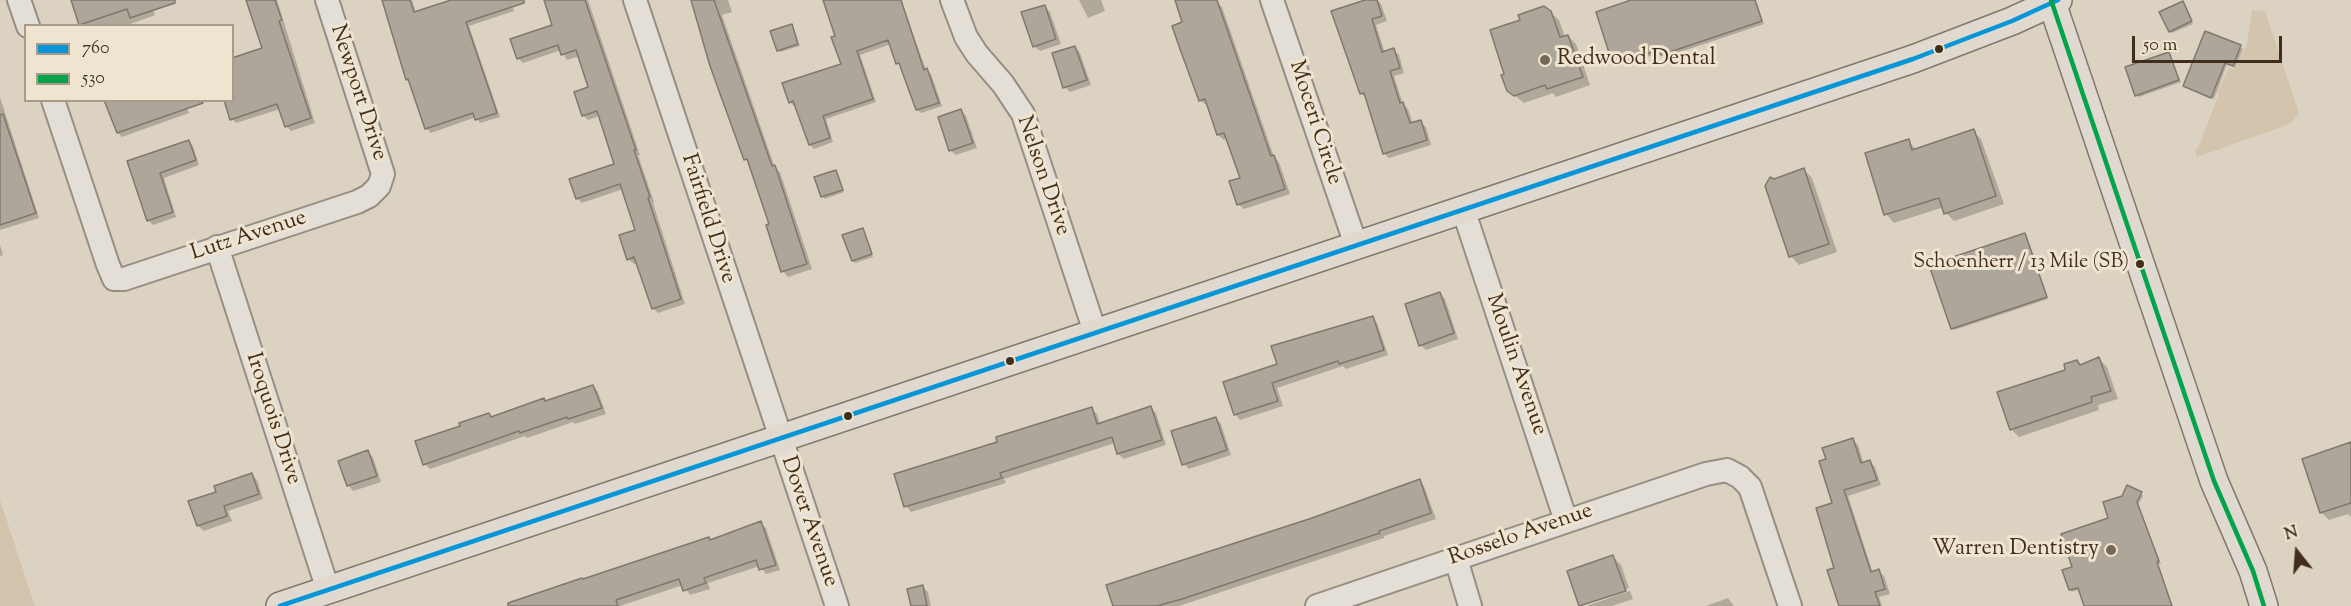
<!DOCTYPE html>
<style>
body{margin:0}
#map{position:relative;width:2351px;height:606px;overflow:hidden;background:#dcd2c2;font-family:"Sorts Mill Goudy",serif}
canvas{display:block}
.legend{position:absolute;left:24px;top:24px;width:210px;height:78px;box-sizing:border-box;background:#efe4d0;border:2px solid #a99b88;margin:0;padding:8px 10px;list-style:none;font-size:18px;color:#402e1b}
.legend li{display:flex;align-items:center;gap:12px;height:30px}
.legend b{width:30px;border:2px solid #a99b88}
.north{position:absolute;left:2267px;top:522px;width:60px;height:60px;-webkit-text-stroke:4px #efe4d0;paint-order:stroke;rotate:343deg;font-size:16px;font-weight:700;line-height:24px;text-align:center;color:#402e1b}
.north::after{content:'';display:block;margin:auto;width:21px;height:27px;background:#402e1b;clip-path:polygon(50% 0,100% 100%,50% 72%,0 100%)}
.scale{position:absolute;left:2132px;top:36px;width:150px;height:27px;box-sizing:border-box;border:3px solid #402e1b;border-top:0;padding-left:8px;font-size:18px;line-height:21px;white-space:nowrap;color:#402e1b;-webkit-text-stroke:4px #efe4d0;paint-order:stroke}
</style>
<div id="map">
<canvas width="2351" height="606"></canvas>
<ul class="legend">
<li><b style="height:8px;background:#0696d7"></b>760</li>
<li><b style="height:8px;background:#03a34b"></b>530</li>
</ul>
<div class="north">N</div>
<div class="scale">50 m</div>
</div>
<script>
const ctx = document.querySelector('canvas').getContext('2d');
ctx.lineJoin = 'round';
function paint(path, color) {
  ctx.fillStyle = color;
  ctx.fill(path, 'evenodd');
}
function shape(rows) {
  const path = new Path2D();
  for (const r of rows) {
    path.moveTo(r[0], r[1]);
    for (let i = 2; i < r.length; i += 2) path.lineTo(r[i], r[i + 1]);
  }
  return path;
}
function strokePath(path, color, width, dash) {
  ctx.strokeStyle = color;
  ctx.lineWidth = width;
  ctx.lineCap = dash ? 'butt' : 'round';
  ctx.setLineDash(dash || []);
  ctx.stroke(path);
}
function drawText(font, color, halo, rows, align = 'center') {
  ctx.font = font + ' "Sorts Mill Goudy",serif';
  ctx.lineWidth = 6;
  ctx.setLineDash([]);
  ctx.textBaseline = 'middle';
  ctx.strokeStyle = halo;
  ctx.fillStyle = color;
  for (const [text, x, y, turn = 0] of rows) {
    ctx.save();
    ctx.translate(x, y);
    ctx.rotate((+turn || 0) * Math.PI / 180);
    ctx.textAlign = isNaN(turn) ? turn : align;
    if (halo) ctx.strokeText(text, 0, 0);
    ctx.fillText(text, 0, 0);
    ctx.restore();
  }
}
paint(shape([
 [2252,10,2265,11,2299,113,2292,122,2287,125,2197,157,2195,151,2199,146,2219,94,2217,93,2229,68,2235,69,2247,44],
 [0,500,35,606,0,606]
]), '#d2c4ad');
paint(shape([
 [73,0,149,0,155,15,125,26,81,26],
 [247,0,277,0,315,123,291,131,286,126,280,109,236,123,232,119,232,54,234,59,264,49],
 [382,0,412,0,416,13,456,0,511,0,514,11,469,26,500,117,480,123,476,117,431,133,427,129,411,83,407,79],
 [545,0,588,0,640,155,638,155,654,202,653,203,685,304,658,313,653,308,637,263,634,264,628,259,637,231,623,189,582,203,577,198,616,165,600,116,588,120,583,115,590,88,580,56,567,60,561,50,523,63,518,58,554,26],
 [693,0,728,0,732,12,722,15,775,168,780,172,812,269,788,277,783,271,771,225,751,164,746,159],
 [825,0,901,0,926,70,931,74,942,106,921,113,917,110,891,44,860,55,876,102,826,119,833,142,814,149,810,145,796,105,794,106,790,102,842,65,837,37],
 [1079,0,1101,0,1105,11,1088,18],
 [1181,0,1212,0,1222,7,1274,157,1279,162,1290,194,1244,209,1238,204,1242,179,1228,138,1224,140,1218,135,1208,104,1206,105,1200,100],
 [1370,0,1377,0,1381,4,1387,21,1376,25,1385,53,1393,50,1399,55,1404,73,1394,76,1403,104,1408,109,1413,124,1420,122,1426,127,1431,145,1389,158,1384,153,1366,98,1361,93],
 [1635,0,1756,0,1764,24,1665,57,1662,52,1617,67,1614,64],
 [2183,3,2193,24,2172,33,2170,31],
 [1044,6,1050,12,1061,44,1040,51,1034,46],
 [1550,12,1559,20,1565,37,1568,36,1576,44,1590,85,1556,97,1553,93,1524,103,1508,90],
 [791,25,800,46,780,52,778,50],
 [2206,33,2243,49,2235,68,2227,64,2214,99,2185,86],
 [1075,47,1080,53,1091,85,1070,92,1065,87],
 [2169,53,2181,82,2139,97,2137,95],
 [0,97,39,218,0,230],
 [184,100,189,113,122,137,118,133],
 [961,110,966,116,977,148,956,155,950,150],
 [1973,131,1981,139,2004,204,1954,221,1946,213,1944,207,1894,223,1886,214,1867,154,1908,141,1917,150],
 [188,141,193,146,199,165,164,178,176,217,153,225,148,220,129,161],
 [1804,170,1812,178,1837,252,1799,265,1791,256,1774,180],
 [836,172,844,192,825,199,822,196],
 [862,229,873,257,855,263,853,261],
 [2025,235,2048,299,1954,330,1952,328],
 [0,245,3,255,0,256],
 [1439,293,1445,299,1458,339,1426,350,1421,345],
 [1372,318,1377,323,1388,355,1346,369,1343,366,1277,388,1283,406,1240,420,1235,414,1279,365,1273,347],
 [2099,359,2107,367,2118,399,2098,405,2099,410,2019,437,2011,429,2081,366],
 [593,386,598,392,606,414,575,424,573,422,527,438,525,436,430,469,425,464,462,427,489,414,493,418,544,400,547,403],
 [1091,408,1097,414,1100,424,1150,408,1156,413,1166,445,1124,459,1118,454,1115,443,1004,479,1006,483,911,512,906,506,999,443],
 [1216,418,1221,424,1231,455,1189,469,1184,464],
 [1853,440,1858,445,1864,464,1870,462,1875,467,1881,485,1848,496,1873,573,1878,571,1884,576,1890,594,1879,597,1882,606,1842,606,1836,569,1834,504,1827,459],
 [2351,443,2351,517,2348,514,2329,520,2321,512],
 [368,452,373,457,381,482,353,491,348,485],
 [252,475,257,480,263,499,228,511,232,521,204,531,198,526,190,502,218,493],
 [1419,481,1424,486,1436,519,1384,536,1384,538,1179,606,1115,606,1312,520],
 [2141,494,2143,496,2138,505,2161,564,2158,564,2172,606,2086,606,2080,589,2072,592,2070,590,2074,568,2110,519],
 [761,523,766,528,780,570,766,574,760,566,708,583,710,589,690,595,683,585,620,606,511,606,514,605,513,601,709,539,711,541],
 [1613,557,1621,565,1629,588,1581,606,1569,572],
 [922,587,928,592,931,606,912,606],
 [1630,591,1633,599,1612,606,1586,606],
 [1728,598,1734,606,1706,606]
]), '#0003');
const building = shape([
 [71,0,175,0,175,3,130,18,127,9,79,25,71,0],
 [246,0,275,0,282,20,279,21,311,118,285,127,277,104,230,120,224,100,232,100,232,58,262,48,246,0],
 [382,0,410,0,414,12,451,0,524,0,524,3,466,22,497,113,475,120,473,113,425,129,408,79,406,80,382,0],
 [544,0,585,0,636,150,634,150,650,197,648,198,681,299,652,309,634,257,627,260,619,235,635,230,620,184,576,199,569,179,614,164,597,111,582,116,574,92,588,87,576,50,561,55,558,45,517,59,510,39,552,25,544,0],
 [691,0,714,0,772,166,775,165,807,264,781,272,766,225,769,224,747,159,744,160,710,66,691,0],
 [823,0,901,0,924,70,927,68,939,103,916,110,899,63,896,64,888,40,857,51,873,99,823,116,830,138,809,145,793,101,789,103,782,83,841,64,831,37,835,36,823,0],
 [1175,0,1217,0,1271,156,1274,155,1285,189,1237,205,1229,181,1240,178,1224,133,1217,135,1205,99,1199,101,1180,49,1172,26,1182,22,1175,0],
 [1365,0,1377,0,1382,16,1372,19,1382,52,1394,48,1400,68,1390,71,1400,103,1403,102,1410,123,1421,120,1427,140,1383,154,1364,93,1360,94,1331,11,1365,0],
 [1631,0,1755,0,1762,21,1661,55,1659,50,1613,65,1596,12,1631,0],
 [2183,1,2192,21,2169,32,2159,12,2183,1],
 [1045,5,1056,39,1033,47,1021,12,1045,5],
 [1544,6,1551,11,1560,37,1568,35,1583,77,1547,89,1545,85,1514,96,1507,91,1501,75,1504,74,1490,30,1520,20,1518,15,1544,6],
 [792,24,798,44,777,51,770,31,792,24],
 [2205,31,2241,45,2233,66,2225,63,2211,98,2183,86,2205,31],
 [1075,46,1087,80,1063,88,1052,53,1075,46],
 [2169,52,2179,80,2135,96,2125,67,2169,52],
 [104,100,202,100,203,103,117,133,104,100],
 [961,109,973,143,949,151,938,117,961,109],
 [3,114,36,213,0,225,0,115,3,114],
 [1974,129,1996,196,1944,214,1939,198,1884,215,1865,153,1909,139,1912,150,1974,129],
 [189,140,196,160,160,173,173,212,147,221,127,161,189,140],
 [1804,168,1829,244,1789,257,1765,186,1770,177,1774,179,1804,168],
 [836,170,843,190,821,197,814,177,836,170],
 [863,228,872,254,852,261,842,235,863,228],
 [2025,233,2047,297,1951,329,1929,265,2025,233],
 [1440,292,1454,333,1419,346,1405,304,1440,292],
 [1373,316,1384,350,1339,364,1338,361,1272,383,1278,401,1234,415,1223,382,1277,364,1271,346,1373,316],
 [2099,357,2111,391,2091,397,2092,402,2010,430,1997,392,2065,370,2064,364,2077,360,2080,365,2099,357],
 [593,385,602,408,568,419,567,417,520,433,519,431,423,465,415,441,460,426,459,423,489,413,491,417,544,398,545,401,593,385],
 [1151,406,1162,440,1117,454,1112,437,1000,473,1002,478,904,507,894,474,997,442,996,437,1092,407,1097,424,1151,406],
 [1216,417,1227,450,1182,465,1171,431,1216,417],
 [1853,438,1861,463,1870,460,1877,480,1844,490,1871,572,1879,569,1885,589,1875,592,1880,606,1839,606,1827,570,1834,568,1816,508,1832,503,1819,461,1826,459,1822,448,1853,438],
 [2351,442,2351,503,2320,513,2302,459,2351,442],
 [368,450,377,476,347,486,338,461,368,450],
 [252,473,259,494,224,506,227,516,197,526,188,501,216,492,214,486,252,473],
 [1420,479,1431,513,1379,531,1380,533,1182,599,1157,606,1113,606,1106,585,1312,518,1420,479],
 [2127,485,2142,492,2137,502,2159,561,2157,562,2172,606,2084,606,2078,588,2069,590,2062,570,2072,567,2061,534,2108,518,2103,502,2122,496,2127,485],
 [761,521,776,565,759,570,756,560,704,578,706,583,683,591,679,579,616,600,618,606,508,606,508,603,582,578,583,579,709,537,710,540,761,521],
 [1613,555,1626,591,1579,606,1567,571,1613,555],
 [923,585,927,606,911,606,907,589,923,585]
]);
paint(building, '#aea69a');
strokePath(building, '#80786d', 1.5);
const minor = shape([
 [19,0,28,26],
 [635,0,837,606],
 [952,0,966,37,977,54,1003,84,1023,114,1095,332],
 [1272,0,1356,245],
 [53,100,108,265,114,279,124,279,357,202,369,196,379,186,383,174,327,0],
 [1463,209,1566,521],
 [217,247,328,590],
 [1456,559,1470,606],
 [1317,606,1706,474,1727,470,1740,477,1750,487,1790,606]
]);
const major = shape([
 [2051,0,2214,481,2253,571,2264,606],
 [280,606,1913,59,2012,21,2058,0]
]);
strokePath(minor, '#968e83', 26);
strokePath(major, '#80786d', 30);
strokePath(minor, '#e4dfd6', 22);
strokePath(major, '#dfd9d0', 27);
strokePath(shape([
 [280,606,1913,59,2012,21,2058,0]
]), '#0696d7', 4.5);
strokePath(shape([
 [2051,0,2214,481,2253,571,2264,606]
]), '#03a34b', 4.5);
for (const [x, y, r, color] of [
 [1939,49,5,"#402e1b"],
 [1545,60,6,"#776755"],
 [2140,264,5,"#402e1b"],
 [1010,361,5,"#402e1b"],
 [848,416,5,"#402e1b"],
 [2111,550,6,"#776755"]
]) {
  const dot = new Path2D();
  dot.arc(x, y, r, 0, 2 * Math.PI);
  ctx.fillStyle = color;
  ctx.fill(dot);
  strokePath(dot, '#efe4d0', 2);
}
drawText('20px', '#402e1b', '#efe4d0', [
 ["Schoenherr / 13 Mile (SB)",2129,264]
], 'right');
drawText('22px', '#402e1b', '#efe4d0', [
 ["Redwood Dental",1557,60],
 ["Warren Dentistry",2099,550,"right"]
], 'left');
drawText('22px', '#402e1b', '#efe4d0', [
 ["Newport Drive",357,93,72],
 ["Moceri Circle",1314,123,72],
 ["Nelson Drive",1042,176,71],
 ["Fairfield Drive",707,219,72],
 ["Lutz Avenue",249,237,-18],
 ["Moulin Avenue",1515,365,71],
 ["Iroquois Drive",272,419,72],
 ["Dover Avenue",808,522,71],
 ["Rosselo Avenue",1521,536,-19]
]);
</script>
